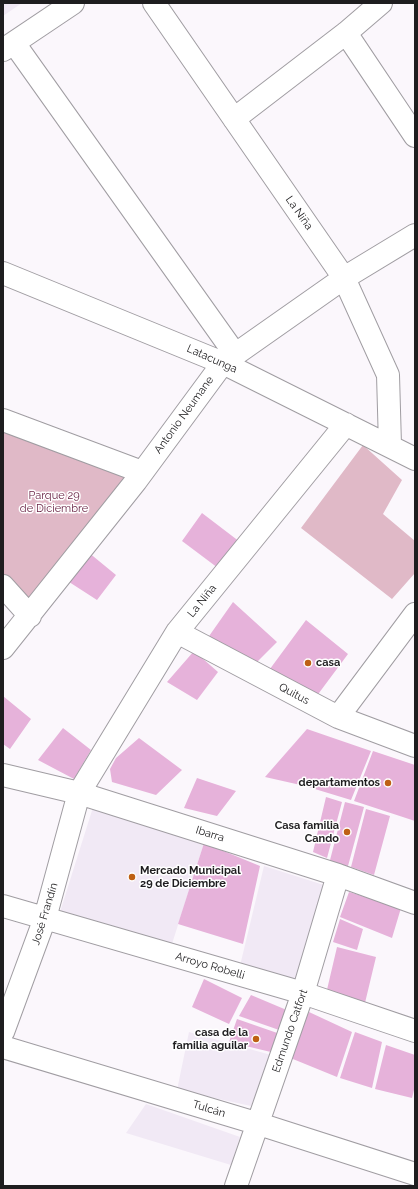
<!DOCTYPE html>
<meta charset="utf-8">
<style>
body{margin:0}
#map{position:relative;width:418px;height:1189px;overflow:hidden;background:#fbf7fc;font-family:Raleway,sans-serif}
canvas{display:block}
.frame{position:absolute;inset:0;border:4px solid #1e1d1f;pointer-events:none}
</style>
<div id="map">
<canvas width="418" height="1189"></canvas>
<div class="frame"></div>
</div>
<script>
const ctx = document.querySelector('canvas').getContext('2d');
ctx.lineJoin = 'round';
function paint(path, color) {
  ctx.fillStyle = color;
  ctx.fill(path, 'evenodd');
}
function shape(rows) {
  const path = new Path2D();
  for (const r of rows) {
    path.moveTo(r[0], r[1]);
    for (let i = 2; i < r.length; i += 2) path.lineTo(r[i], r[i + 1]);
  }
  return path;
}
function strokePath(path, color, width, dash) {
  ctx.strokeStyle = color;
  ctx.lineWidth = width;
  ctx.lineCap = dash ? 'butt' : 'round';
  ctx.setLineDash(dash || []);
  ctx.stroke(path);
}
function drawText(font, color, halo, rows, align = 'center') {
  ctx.font = font + ' Raleway,sans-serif';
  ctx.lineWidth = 3;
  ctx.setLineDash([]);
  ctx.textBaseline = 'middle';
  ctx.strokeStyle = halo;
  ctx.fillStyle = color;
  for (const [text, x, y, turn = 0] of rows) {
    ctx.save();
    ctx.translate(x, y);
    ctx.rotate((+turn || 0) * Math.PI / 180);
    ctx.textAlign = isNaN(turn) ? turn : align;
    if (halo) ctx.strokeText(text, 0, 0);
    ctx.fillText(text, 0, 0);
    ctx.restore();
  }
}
paint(shape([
 [3,3,22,3,3,16],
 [95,801,204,843,171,947,60,912],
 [264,866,327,886,306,987,238,974],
 [189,1032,271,1055,251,1106,177,1090],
 [146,1104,240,1137,231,1165,126,1133]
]), '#f1e9f5');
paint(shape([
 [3,426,136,481,30,616,3,586],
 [363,445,402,480,383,514,415,541,415,573,392,599,301,528]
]), '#e0b9c7');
paint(shape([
 [202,513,240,542,218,568,182,541],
 [88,552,116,575,97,600,66,580],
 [233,602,277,642,254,665,207,639],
 [306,620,348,654,316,697,267,673],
 [194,651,218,672,197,700,167,682],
 [3,696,31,719,10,749,3,744],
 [63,728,91,750,74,779,38,760],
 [307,729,371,751,351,800,305,786,265,777],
 [139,738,182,770,156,795,112,782,110,769,116,758],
 [373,751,415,765,415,821,354,801],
 [197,778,236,791,217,816,184,808],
 [326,797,342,802,327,858,313,852],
 [345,802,364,807,348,866,329,864],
 [366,809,390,816,374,875,351,867],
 [204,843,260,866,243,944,178,924],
 [349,892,401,908,392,938,340,917],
 [340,919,363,929,357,950,333,942],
 [337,947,376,957,364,1007,326,994],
 [204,979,242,998,229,1024,192,1007],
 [251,995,289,1011,282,1031,239,1016],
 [309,1012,352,1032,337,1077,288,1057],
 [237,1019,283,1035,275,1053,229,1042],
 [355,1032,382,1042,372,1088,340,1078],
 [386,1045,415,1055,415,1086,412,1098,375,1089]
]), '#e6b2da');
const minor = shape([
 [154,3,344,278,388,375,390,445],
 [346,33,415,136],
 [14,43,235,354],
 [3,50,73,3],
 [234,119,346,33,381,3],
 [3,273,223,363,415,459],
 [3,420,142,472],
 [3,586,30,616],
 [177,632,338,717,415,746],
 [3,648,136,481,223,363,344,278,415,235],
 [338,717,415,614],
 [3,775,79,793,338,875,415,903],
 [3,906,303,993,415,1031],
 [3,1032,45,918,79,793,177,632,346,424],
 [3,1047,259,1124,415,1174],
 [236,1186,303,993,338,875]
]);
strokePath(minor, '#a09da2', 24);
strokePath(minor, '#fff', 22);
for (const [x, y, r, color] of [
 [308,663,4,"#be6013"],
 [388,783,4,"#be6013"],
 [347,832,4,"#be6013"],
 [132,877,4,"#be6013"],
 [256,1039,4,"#be6013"]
]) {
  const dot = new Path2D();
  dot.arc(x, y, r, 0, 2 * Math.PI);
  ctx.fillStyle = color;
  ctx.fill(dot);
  strokePath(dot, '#fff', 1.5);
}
drawText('11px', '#1e1d1f', '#fff', [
 ["La Niña",299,213,55],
 ["Latacunga",212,359,24],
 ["Antonio Neumane",184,415,-54],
 ["La Niña",202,601,-51],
 ["Quitus",294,694,28],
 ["Ibarra",210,834,17],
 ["José Frandín",45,914,-73],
 ["Arroyo Robelli",210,966,16],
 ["Edmundo Catfort",290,1031,-71],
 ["Tulcán",209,1109,17]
]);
drawText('11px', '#651d40', '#fff', [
 ["Parque 29",54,496],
 ["de Diciembre",54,509]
]);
drawText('bold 11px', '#1e1d1f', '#fff', [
 ["casa",316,663,"left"],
 ["departamentos",380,783],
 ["Casa familia",339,826],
 ["Cando",339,839],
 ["Mercado Municipal",140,871,"left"],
 ["29 de Diciembre",140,884,"left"],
 ["casa de la",248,1033],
 ["familia aguilar",248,1046]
], 'right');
</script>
